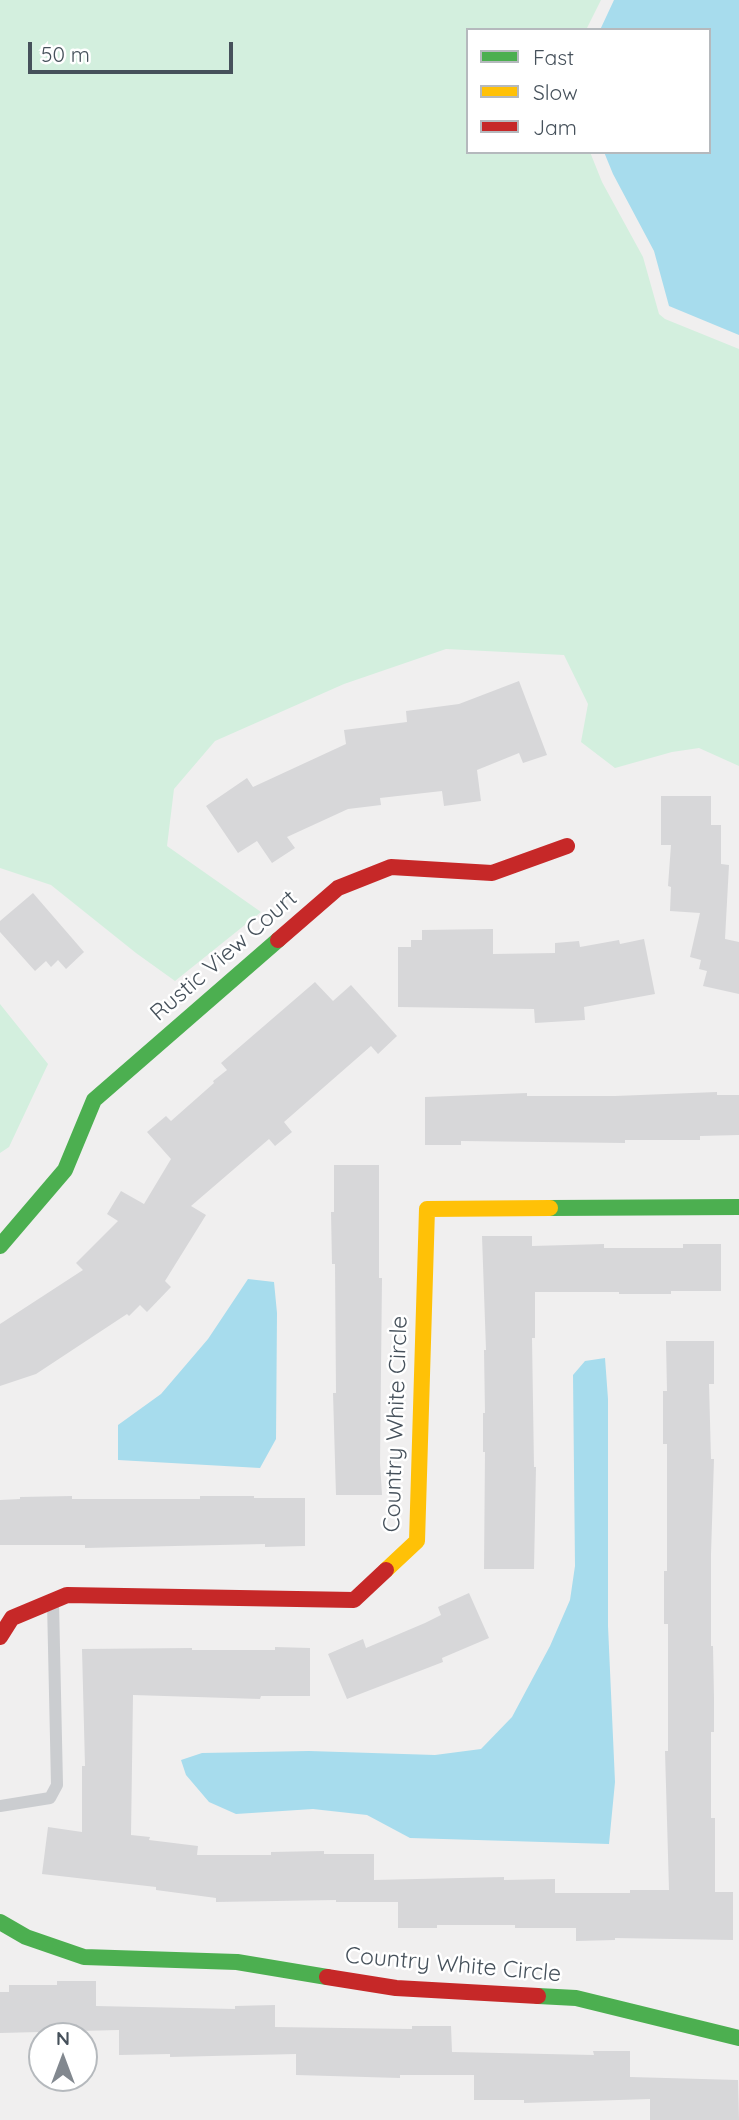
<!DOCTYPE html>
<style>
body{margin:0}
#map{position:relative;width:739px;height:2120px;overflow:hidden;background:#f0efef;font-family:Quicksand,sans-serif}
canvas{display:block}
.legend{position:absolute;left:466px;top:28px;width:245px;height:126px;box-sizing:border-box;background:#fff;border:2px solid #b5b9bd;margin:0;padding:9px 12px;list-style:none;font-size:21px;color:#46515b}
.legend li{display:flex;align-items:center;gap:14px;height:35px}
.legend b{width:35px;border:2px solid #b5b9bd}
.north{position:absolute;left:28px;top:2022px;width:70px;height:70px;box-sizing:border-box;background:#fff;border:2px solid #b5b9bd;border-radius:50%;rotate:0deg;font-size:19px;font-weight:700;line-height:28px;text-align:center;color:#46515b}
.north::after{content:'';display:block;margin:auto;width:24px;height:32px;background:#82888f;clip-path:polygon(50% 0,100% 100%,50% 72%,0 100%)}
.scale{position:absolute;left:28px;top:42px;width:205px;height:32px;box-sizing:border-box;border:4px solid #46515b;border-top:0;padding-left:9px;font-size:21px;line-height:24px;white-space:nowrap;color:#46515b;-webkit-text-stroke:5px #fff;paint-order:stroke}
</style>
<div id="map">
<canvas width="739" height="2120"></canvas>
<ul class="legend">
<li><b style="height:9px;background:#4caf50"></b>Fast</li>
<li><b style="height:9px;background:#ffc107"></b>Slow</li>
<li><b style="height:9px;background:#c62828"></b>Jam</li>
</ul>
<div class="north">N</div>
<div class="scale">50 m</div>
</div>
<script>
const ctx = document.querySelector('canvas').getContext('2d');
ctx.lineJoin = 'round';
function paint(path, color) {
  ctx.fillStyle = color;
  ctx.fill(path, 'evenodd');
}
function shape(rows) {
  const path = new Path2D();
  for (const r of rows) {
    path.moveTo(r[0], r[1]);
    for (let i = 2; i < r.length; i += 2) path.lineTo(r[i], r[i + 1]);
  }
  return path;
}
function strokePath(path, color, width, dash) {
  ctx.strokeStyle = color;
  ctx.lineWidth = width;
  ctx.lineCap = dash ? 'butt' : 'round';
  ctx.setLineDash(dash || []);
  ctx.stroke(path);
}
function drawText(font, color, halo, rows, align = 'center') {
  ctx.font = font + ' Quicksand,sans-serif';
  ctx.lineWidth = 5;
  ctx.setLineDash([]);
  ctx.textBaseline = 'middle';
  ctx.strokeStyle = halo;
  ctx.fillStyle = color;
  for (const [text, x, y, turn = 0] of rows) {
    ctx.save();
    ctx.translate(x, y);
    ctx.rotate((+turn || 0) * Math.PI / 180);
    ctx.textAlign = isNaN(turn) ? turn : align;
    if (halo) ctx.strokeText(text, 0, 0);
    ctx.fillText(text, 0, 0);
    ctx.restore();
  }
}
paint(shape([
 [0,0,601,0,586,30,468,30,468,152,590,152,602,182,643,257,659,314,665,319,739,349,739,766,699,748,672,752,615,768,581,742,588,704,564,655,446,649,344,684,215,741,174,789,167,846,261,912,175,981,136,953,51,885,0,868],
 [0,1004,48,1064,9,1147,0,1153]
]), '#d3efde');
paint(shape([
 [614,0,739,0,739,335,669,306,654,251,613,174,604,152,709,152,709,30,600,30],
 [248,1279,274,1282,277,1313,276,1439,260,1468,118,1460,118,1425,161,1394,208,1339],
 [605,1358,608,1399,608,1626,615,1782,609,1844,410,1838,367,1815,313,1809,236,1814,209,1802,186,1775,181,1760,202,1753,309,1751,435,1755,481,1749,512,1717,550,1646,570,1600,575,1566,573,1375,585,1361]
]), '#a7dced');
paint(shape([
 [519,681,547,755,523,763,519,753,477,770,481,801,444,806,442,791,380,798,381,805,348,809,287,837,295,848,272,863,257,841,238,853,206,806,247,778,253,787,346,744,344,730,407,722,406,711,459,704],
 [661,796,711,796,711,825,721,825,721,864,729,865,725,939,739,942,739,994,703,986,707,971,699,969,701,960,690,957,700,913,670,911,671,887,668,886,671,845,661,845],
 [33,893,84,952,66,969,58,960,51,967,46,961,35,971,0,932,0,921],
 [493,929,493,954,555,953,555,943,579,941,580,947,619,940,620,944,644,939,655,994,584,1007,585,1020,535,1023,534,1009,398,1007,398,947,411,947,411,940,422,940,422,930],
 [315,982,333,1001,351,985,397,1036,378,1054,371,1046,284,1122,292,1132,275,1146,269,1139,191,1206,206,1215,165,1281,171,1287,147,1312,140,1305,129,1316,127,1314,36,1374,0,1386,0,1324,83,1270,76,1263,118,1221,107,1214,121,1191,144,1204,171,1159,147,1132,166,1116,171,1121,214,1083,213,1081,227,1070,221,1063],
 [717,1092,717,1095,739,1095,739,1135,700,1136,700,1140,625,1140,625,1143,461,1141,461,1145,425,1145,425,1097,527,1093,527,1096,615,1096],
 [334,1165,379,1165,379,1278,382,1278,380,1463,382,1495,336,1495,333,1393,336,1393,335,1264,332,1264,331,1212,334,1212],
 [482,1236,532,1236,532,1246,604,1244,604,1248,683,1248,683,1244,721,1244,721,1291,671,1291,671,1294,619,1294,619,1292,535,1292,535,1338,532,1338,534,1467,536,1467,534,1569,484,1569,485,1452,483,1452,483,1413,485,1413,484,1350,486,1350],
 [666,1341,714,1341,714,1384,709,1384,711,1459,714,1459,711,1554,711,1646,713,1646,714,1698,714,1732,711,1732,711,1818,715,1818,715,1892,733,1892,733,1940,615,1938,615,1940,576,1941,576,1928,515,1928,515,1925,437,1925,437,1928,398,1928,398,1902,336,1902,336,1900,216,1902,216,1898,156,1890,156,1887,42,1874,48,1827,82,1832,82,1766,85,1766,82,1649,192,1648,192,1650,275,1650,275,1647,310,1648,310,1696,261,1696,260,1699,133,1695,131,1835,150,1837,149,1840,198,1846,197,1855,271,1855,271,1852,324,1851,324,1854,374,1854,374,1880,504,1877,504,1880,555,1879,555,1893,630,1893,630,1890,669,1890,665,1751,668,1751,668,1624,664,1624,664,1571,667,1571,667,1444,663,1444,663,1391,667,1391],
 [72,1496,72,1499,200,1499,200,1496,254,1496,254,1498,305,1498,305,1546,265,1547,265,1544,85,1548,85,1545,0,1545,0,1500,20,1499,20,1497],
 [469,1593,489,1638,442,1658,443,1662,347,1699,328,1654,363,1639,366,1648,425,1623,441,1615,438,1607],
 [57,1981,96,1981,96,2006,235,2009,235,2006,275,2005,275,2027,412,2029,412,2026,451,2026,452,2052,594,2055,593,2051,630,2051,630,2077,738,2080,739,2120,650,2120,650,2099,524,2103,524,2100,474,2100,474,2075,400,2075,400,2078,296,2075,296,2054,170,2057,170,2054,119,2055,119,2030,0,2033,0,1992,9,1992,9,1985,57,1985]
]), '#d7d7d9');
strokePath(shape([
 [0,1806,50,1798,57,1785,53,1602]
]), '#cbcdd0', 12);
strokePath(shape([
 [550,1208,739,1207],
 [0,1246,65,1170,94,1100,278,940],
 [0,1922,26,1937,84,1957,237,1962,327,1977],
 [538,1996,576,1998,739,2038]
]), '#4caf50', 16);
strokePath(shape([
 [386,1570,417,1541,427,1209,550,1208]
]), '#ffc107', 16);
strokePath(shape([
 [278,940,338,888,391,867,492,873,567,846],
 [0,1637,12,1618,67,1595,354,1600,386,1570],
 [327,1977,396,1988,538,1996]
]), '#c62828', 16);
drawText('23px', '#46515b', '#fff', [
 ["Rustic View Court",224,956,-41],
 ["Country White Circle",396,1424,-88],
 ["Country White Circle",453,1965,5]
]);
</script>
